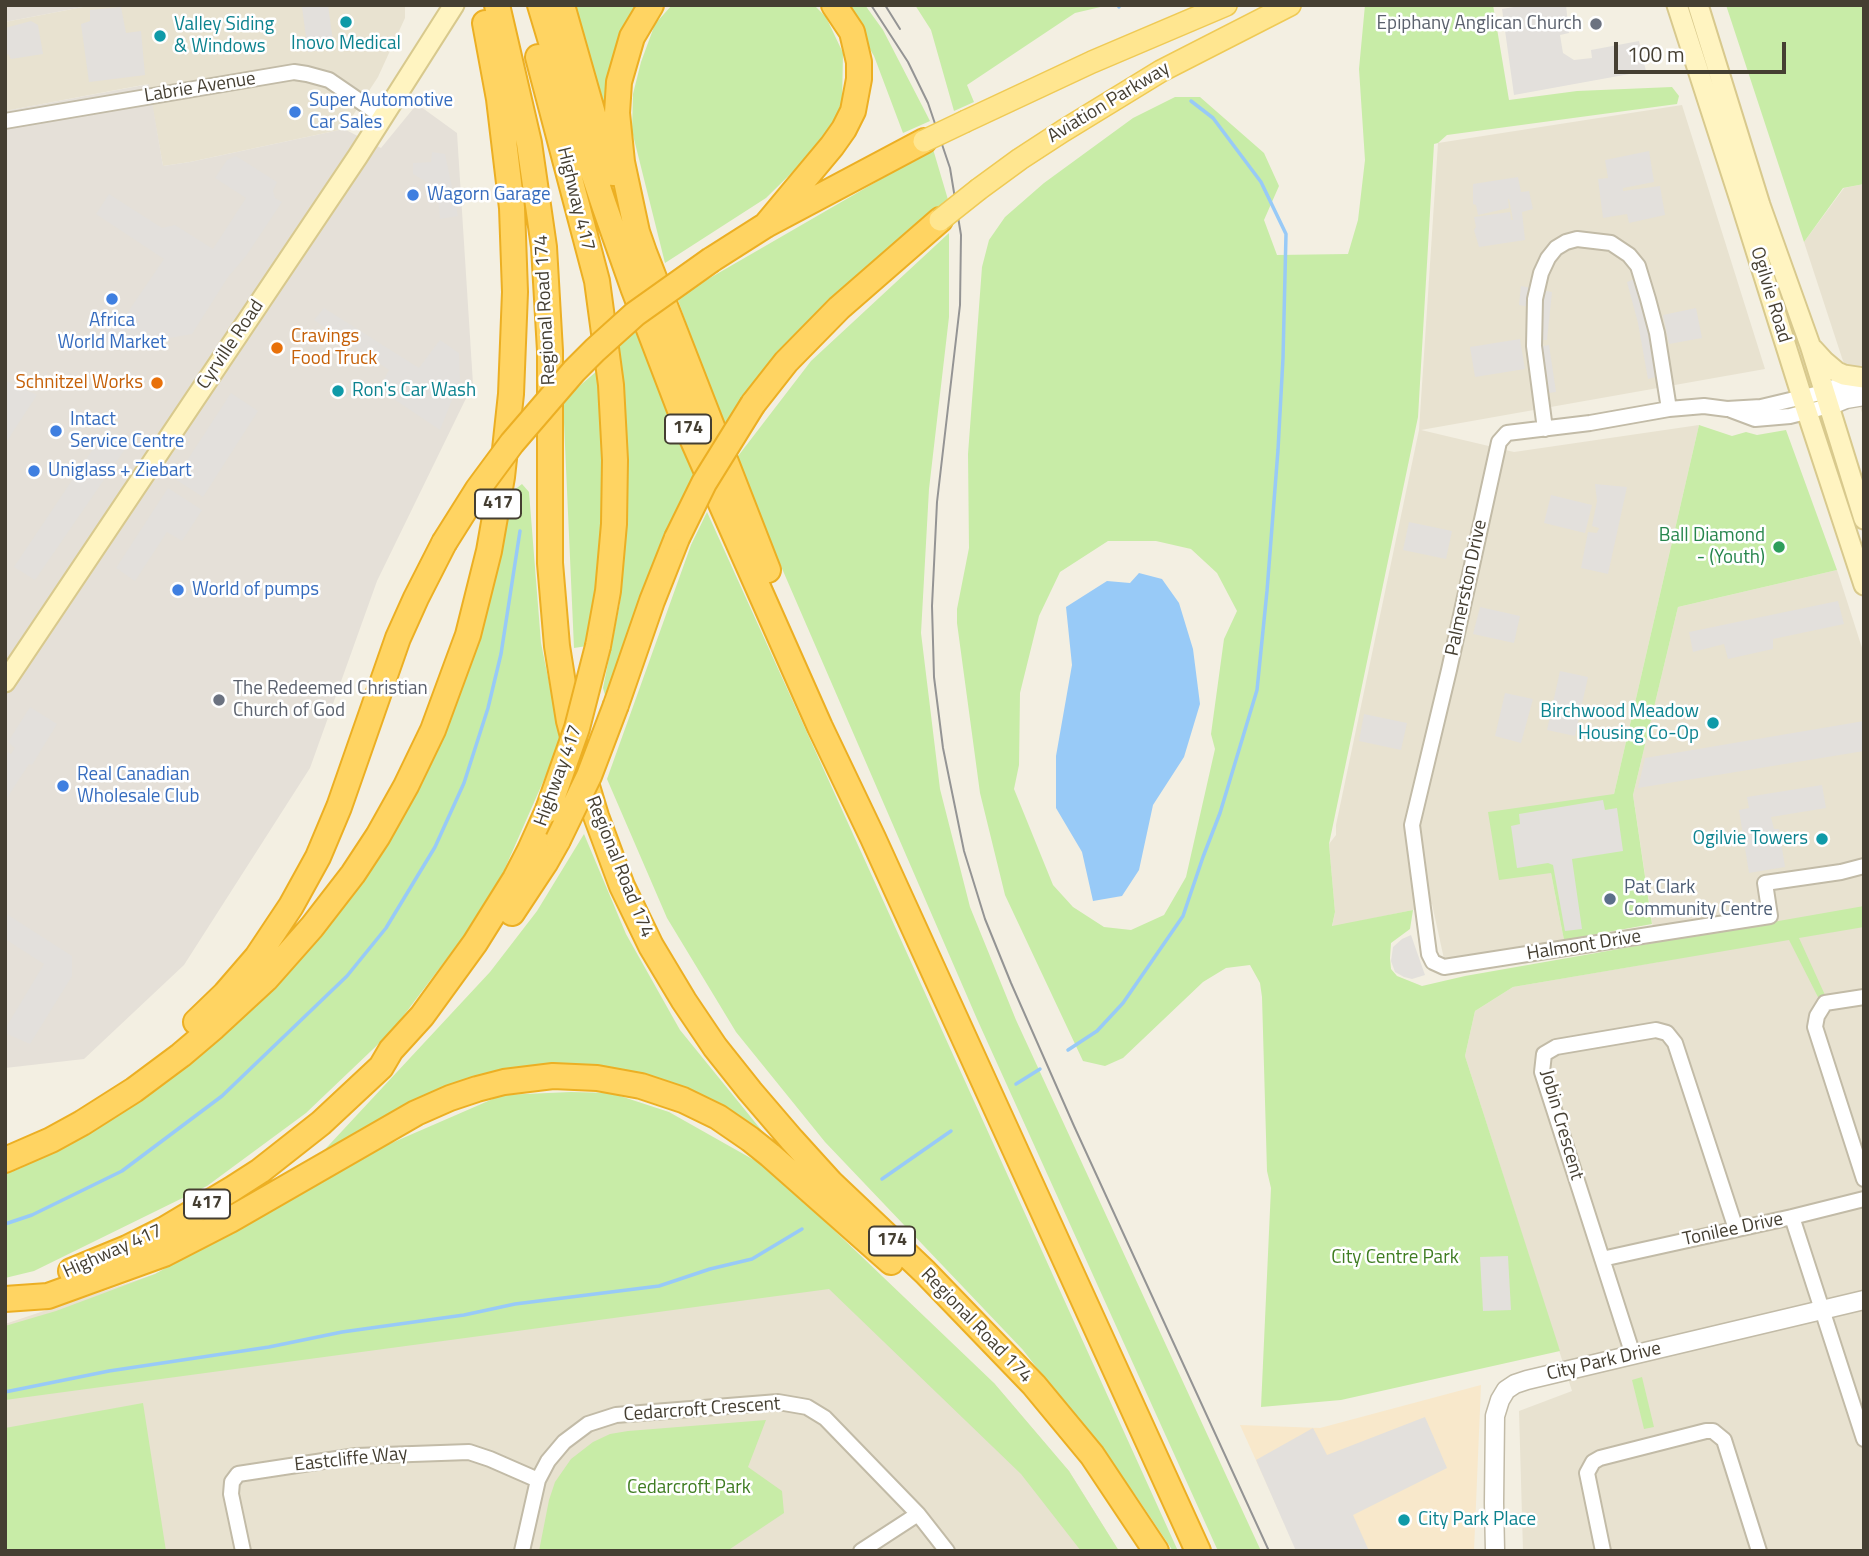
<!DOCTYPE html>
<style>
body{margin:0}
#map{position:relative;width:1869px;height:1556px;overflow:hidden;background:#f3efe2;font-family:"Titillium Web",sans-serif}
canvas{display:block}
.frame{position:absolute;inset:0;border:7px solid #453f32;pointer-events:none}
.scale{position:absolute;left:1614px;top:42px;width:172px;height:32px;box-sizing:border-box;border:4px solid #453f32;border-top:0;padding-left:9px;font-size:21px;line-height:24px;white-space:nowrap;color:#453f32;-webkit-text-stroke:5px #fff;paint-order:stroke}
</style>
<div id="map">
<canvas width="1869" height="1556"></canvas>
<div class="frame"></div>
<div class="scale">100 m</div>
</div>
<script>
const ctx = document.querySelector('canvas').getContext('2d');
ctx.lineJoin = 'round';
function paint(path, color) {
  ctx.fillStyle = color;
  ctx.fill(path, 'evenodd');
}
function shape(rows) {
  const path = new Path2D();
  for (const r of rows) {
    path.moveTo(r[0], r[1]);
    for (let i = 2; i < r.length; i += 2) path.lineTo(r[i], r[i + 1]);
  }
  return path;
}
function strokePath(path, color, width, dash) {
  ctx.strokeStyle = color;
  ctx.lineWidth = width;
  ctx.lineCap = dash ? 'butt' : 'round';
  ctx.setLineDash(dash || []);
  ctx.stroke(path);
}
function drawText(font, color, halo, rows, align = 'center') {
  ctx.font = font + ' "Titillium Web",sans-serif';
  ctx.lineWidth = 5;
  ctx.setLineDash([]);
  ctx.textBaseline = 'middle';
  ctx.strokeStyle = halo;
  ctx.fillStyle = color;
  for (const [text, x, y, turn = 0] of rows) {
    ctx.save();
    ctx.translate(x, y);
    ctx.rotate((+turn || 0) * Math.PI / 180);
    ctx.textAlign = isNaN(turn) ? turn : align;
    if (halo) ctx.strokeText(text, 0, 0);
    ctx.fillText(text, 0, 0);
    ctx.restore();
  }
}
paint(shape([
 [93,5,405,5,405,18,378,77,344,129,190,162,163,166,148,84,5,111,5,22],
 [1682,105,1765,369,1421,430,1514,452,1699,425,1614,794,1551,873,1564,940,1444,959,1432,904,1413,910,1332,927,1335,912,1329,844,1336,835,1336,825,1419,430,1438,143],
 [1864,184,1864,418,1842,358,1804,242,1844,188],
 [1837,570,1864,654,1864,1551,1523,1551,1519,1411,1572,1391,1465,1056,1475,1011,1513,987,1658,962,1633,795,1678,607],
 [503,1095,994,1383,1069,1471,1119,1551,5,1551,5,1324,155,1274]
]), '#e8e2d0');
paint(shape([
 [1481,1385,1474,1551,1297,1551,1240,1425,1320,1428]
]), '#f8e8cb');
paint(shape([
 [5,5,93,5,5,22],
 [149,84,163,166,190,162,344,129,381,148,417,104,457,133,473,384,377,581,310,768,184,965,84,1059,5,1068,5,111]
]), '#e5e0d8');
paint(shape([
 [575,5,643,5,610,110,604,111],
 [672,5,814,5,826,17,843,53,842,107,823,142,766,198,665,263,632,131,633,94,641,62,655,24],
 [844,5,865,5,883,30,930,121,903,133,874,56],
 [915,5,1109,5,1075,13,967,85,974,102,954,111,931,30],
 [1365,5,1493,5,1509,100,1577,91,1672,87,1679,96,1677,104,1447,135,1438,143,1434,144,1418,417,1329,844,1335,912,1332,926,1413,910,1410,929,1391,943,1390,958,1391,969,1397,976,1422,986,1465,976,1864,906,1864,927,1799,938,1825,995,1819,999,1789,940,1513,987,1475,1011,1465,1056,1560,1351,1341,1400,1261,1407,1271,1188,1267,1171,1262,997,1260,983,1250,965,1226,968,1203,982,1123,1058,1105,1066,1083,1061,1005,895,980,793,957,623,957,609,969,548,968,454,982,267,989,240,1005,217,1044,183,1133,118,1175,97,1200,97,1264,153,1279,186,1264,220,1277,255,1348,254,1358,220,1365,160,1359,69],
 [1108,541,1156,541,1191,549,1217,573,1237,611,1224,639,1211,734,1215,749,1186,877,1164,915,1131,930,1104,927,1073,907,1053,885,1014,789,1019,765,1020,693,1039,616,1060,572],
 [1726,5,1864,5,1864,184,1843,188,1804,242],
 [933,149,949,203,724,432,677,297],
 [949,233,949,317,929,489,921,633,940,789,970,907,1016,1020,1261,1551,1218,1551,977,1019,735,460,811,361],
 [638,329,696,481,607,702,603,688,620,603,626,505,627,446,618,346],
 [597,371,605,472,600,568,587,646,574,648,563,400],
 [1699,425,1732,436,1746,432,1757,435,1786,430,1837,570,1678,607,1633,795,1652,924,1564,940,1551,873,1499,880,1488,812,1614,794],
 [522,484,529,492,541,643,561,741,491,900,392,1031,306,1113,207,1186,34,1271,5,1278,5,1174,21,1168,122,1110,298,960,371,871,441,735,489,598,513,491],
 [707,512,1178,1551,1173,1551,1136,1496,1023,1350,825,1142,736,1032,667,918,607,779,691,545],
 [584,834,626,934,680,1030,767,1137,553,1064,316,1159,490,972,537,911],
 [571,1092,611,1093,669,1112,770,1169,994,1383,1069,1471,1119,1551,1081,1551,1021,1474,829,1289,5,1400,5,1326,56,1311,155,1274,387,1145,502,1095],
 [1642,1377,1654,1427,1644,1429,1632,1380],
 [143,1403,166,1551,5,1551,5,1428],
 [766,1420,748,1467,782,1491,784,1513,727,1551,539,1551,549,1500,555,1482,571,1459,593,1442,610,1434,628,1431]
]), '#c8eca7');
paint(shape([
 [317,5,328,5,334,48,308,52,302,7],
 [1526,5,1566,5,1569,33,1560,35,1563,53,1574,60,1592,58,1591,50,1639,41,1646,71,1514,95,1502,9],
 [121,7,126,33,141,31,145,75,89,82,81,24,90,21,90,10],
 [31,21,38,25,43,54,11,59,8,54,5,55,5,28],
 [1649,151,1654,182,1623,188,1623,191,1660,186,1665,215,1629,223,1627,214,1603,218,1598,179,1608,178,1605,160],
 [432,152,445,154,458,216,440,219,437,188,413,174,413,163,431,162],
 [236,156,277,182,273,191,275,198,282,202,246,256,228,277,192,334,102,350,103,330,117,328,164,259,96,214,109,194,162,228,175,225,213,249,246,198,215,178,227,160],
 [1518,177,1521,192,1529,191,1533,209,1522,212,1525,240,1479,247,1474,230,1476,227,1474,217,1510,212,1511,220,1513,220,1509,199,1508,199,1509,208,1478,215,1476,205,1473,204,1473,184],
 [1642,276,1663,375,1648,379,1638,323,1627,282],
 [1521,286,1552,292,1547,340,1540,340,1541,309,1519,305],
 [324,308,419,368,440,340,459,353,460,380,440,430,379,389,389,370,314,320],
 [1696,308,1702,338,1669,344,1663,315],
 [1520,339,1525,369,1475,377,1470,347],
 [1549,345,1556,392,1541,394,1532,348],
 [6,381,37,395,5,444,5,382],
 [231,393,258,411,203,497,175,479],
 [125,436,132,439,35,580,14,567,101,437],
 [1595,484,1627,487,1608,574,1581,568,1588,532,1597,533,1599,528,1592,526,1597,501],
 [168,488,202,510,182,541,167,532,135,581,116,568],
 [1551,495,1592,505,1585,533,1544,523],
 [1409,522,1452,531,1446,559,1403,550],
 [1838,601,1844,624,1773,639,1773,649,1728,659,1724,644,1693,652,1689,632],
 [1480,607,1520,616,1514,643,1473,634],
 [1560,671,1588,677,1575,736,1547,730],
 [1505,693,1533,699,1521,743,1495,736],
 [30,707,57,724,32,765,29,764,5,801,5,751,11,754,15,748,8,742],
 [1364,714,1407,723,1401,750,1359,741],
 [1864,721,1864,751,1638,788,1645,758],
 [1822,785,1826,808,1771,817,1774,829,1779,829,1785,867,1749,873,1739,810,1749,808,1747,797],
 [1603,800,1605,810,1617,808,1623,851,1572,859,1582,929,1565,931,1553,865,1548,863,1517,868,1511,826,1520,824,1519,814],
 [5,913,72,956,72,976,30,1044,5,1033,5,1029,44,964,5,939],
 [1411,935,1425,975,1412,979,1404,977,1395,972,1391,961,1393,947,1402,939],
 [1508,1256,1511,1310,1483,1311,1480,1257],
 [1425,1417,1447,1468,1353,1515,1369,1551,1296,1551,1256,1460,1313,1428,1327,1455]
]), '#e3e0dc');
paint(shape([
 [1139,573,1162,579,1179,603,1193,649,1200,704,1184,757,1153,805,1139,870,1122,896,1093,901,1082,852,1056,808,1056,756,1072,665,1066,607,1107,581,1130,583]
]), '#98caf7');
strokePath(shape([
 [1118,5,1119,7],
 [1068,1050,1097,1031,1123,1003,1183,916,1203,857,1220,813,1257,690,1267,591,1278,450,1283,358,1286,234,1261,182,1213,118,1191,101],
 [1016,1084,1040,1069],
 [882,1179,951,1131],
 [5,1224,32,1215,122,1171,222,1096,347,976,386,928,435,847,464,783,488,708,501,654,520,531],
 [5,1392,109,1371,269,1347,342,1332,464,1315,515,1304,659,1286,710,1269,752,1259,802,1229]
]), '#98caf7', 3.5);
const minor = shape([
 [5,121,294,72,307,74,329,80,383,117],
 [1824,392,1761,407,1727,409,1704,406,1669,409,1590,423,1507,433,1499,442,1449,670,1412,825,1429,954,1433,962,1444,967,1770,916,1765,883,1841,872,1864,866],
 [1731,410,1755,419,1790,416,1829,406],
 [1545,429,1534,346,1535,299,1541,273,1548,258,1556,248,1566,242,1577,239,1611,243,1629,255,1638,266,1648,299,1657,333,1669,409],
 [1864,997,1825,1003,1817,1016,1815,1027,1864,1179],
 [1792,1217,1864,1439],
 [1602,1259,1792,1217,1864,1199],
 [1633,1355,1542,1072,1544,1054,1556,1047,1656,1030,1667,1033,1675,1043,1736,1229],
 [243,1551,231,1494,232,1482,238,1474,356,1456,469,1452,490,1459,538,1480],
 [522,1551,538,1480,548,1461,564,1442,588,1424,616,1415,778,1402,807,1407,825,1418,918,1514,947,1551],
 [861,1551,918,1514],
 [1603,1551,1587,1473,1593,1462,1600,1458,1706,1431,1713,1431,1724,1440,1759,1551]
]);
const tertiary = shape([
 [1824,392,1864,380],
 [1829,406,1846,399,1864,396],
 [1495,1551,1494,1503,1495,1416,1500,1400,1506,1390,1515,1384,1527,1380,1864,1300]
]);
const secondary = shape([
 [1677,5,1741,203,1802,397,1864,585],
 [1698,5,1760,205,1810,345,1864,519],
 [1813,349,1824,361,1837,372,1844,375,1864,378],
 [5,682,358,156,454,5]
]);
const primary = shape([
 [966,121,1092,62,1226,5],
 [979,189,1020,159,1063,131,1161,71,1290,5]
]);
const motorway = shape([
 [497,5,529,143,544,247,550,351,550,563,557,646,569,721,580,763,596,816,622,886,651,946,684,1001,715,1047,750,1091,792,1140,831,1183,925,1272,1034,1385,1092,1455,1156,1551],
 [540,5,564,85,604,205,634,290,683,418,820,727,873,838,1198,1551],
 [562,5,597,128,613,173],
 [651,5,632,37,619,82,617,113,622,162,637,232,644,252,768,570],
 [538,57,597,281,611,385,615,460,614,524,608,591,598,646],
 [766,225,832,146,844,129,853,111,859,79,859,62,852,32,834,5],
 [711,260,766,225,924,141],
 [753,404,786,362,839,308,940,220],
 [616,705,652,601,677,538],
 [512,913,545,863,558,840],
 [196,1022,225,994,257,957,291,906,318,857,339,807,398,638,416,598,444,543],
 [5,1160,51,1140,82,1123,134,1090,181,1055,214,1027,266,979,312,927,353,874,378,836,406,786,433,730,468,635,489,551,502,477,511,394,515,292,512,208,499,99,485,23],
 [71,1271,127,1248,165,1229,232,1189,260,1171,321,1123,381,1067,391,1050,422,1016,475,943,515,879,530,850,548,810],
 [5,1299,48,1296,164,1254,230,1220,416,1113,450,1098,477,1089,504,1082,553,1076,597,1078,641,1086,683,1100,718,1117,750,1139,770,1155,891,1262]
]);
strokePath(minor, '#c2bba7', 18);
strokePath(tertiary, '#c2bba7', 21);
strokePath(secondary, '#d8c98d', 23);
strokePath(primary, '#efca55', 24);
strokePath(motorway, '#ecaf23', 28);
strokePath(minor, '#fff', 14);
strokePath(tertiary, '#fff', 18);
strokePath(secondary, '#fff4c1', 19);
strokePath(primary, '#ffe690', 21);
strokePath(motorway, '#ffd462', 24);
strokePath(shape([
 [871,5,908,62,928,103,950,168,961,235,960,305,937,502,932,606,934,677,943,748,964,851,985,919,1011,983,1074,1126,1269,1551],
 [885,5,900,29]
]), '#949494', 2);
const primaryBridge = shape([
 [924,141,966,121],
 [940,220,979,189]
]);
const motorwayBridge = shape([
 [677,538,704,483,753,404],
 [444,543,478,489,512,443,574,371,595,350,635,314,711,260],
 [548,810,577,728,598,646],
 [558,840,589,776,616,705]
]);
strokePath(primaryBridge, '#efca55', 24, []);
strokePath(motorwayBridge, '#ecaf23', 28, []);
strokePath(primaryBridge, '#ffe690', 21);
strokePath(motorwayBridge, '#ffd462', 24);
for (const [x, y, r, color] of [
 [346,22,7,"#0f9aa8"],
 [1596,24,7,"#6b7280"],
 [160,36,7,"#0f9aa8"],
 [295,112,7,"#3f7fe0"],
 [413,195,7,"#3f7fe0"],
 [112,299,7,"#3f7fe0"],
 [277,348,7,"#e8710a"],
 [157,383,7,"#e8710a"],
 [338,391,7,"#0f9aa8"],
 [56,431,7,"#3f7fe0"],
 [34,471,7,"#3f7fe0"],
 [1779,547,7,"#2e9e5b"],
 [178,590,7,"#3f7fe0"],
 [219,700,7,"#6b7280"],
 [1713,723,7,"#0f9aa8"],
 [63,786,7,"#3f7fe0"],
 [1822,839,7,"#0f9aa8"],
 [1610,899,7,"#5c6f8a"],
 [1404,1520,7,"#0f9aa8"]
]) {
  const dot = new Path2D();
  dot.arc(x, y, r, 0, 2 * Math.PI);
  ctx.fillStyle = color;
  ctx.fill(dot);
  strokePath(dot, '#fff', 2.5);
}
for (const [x, y, w] of [
 [688,429,46],
 [498,504,46],
 [207,1204,46],
 [892,1241,46]
]) {
  const box = new Path2D();
  box.roundRect(x - w / 2, y - 14.5, w, 29, 5);
  ctx.fillStyle = '#fff';
  ctx.fill(box);
  strokePath(box, '#453f32', 2);
}
drawText('bold 18px', '#453f32', null, [
 ["174",688,429],
 ["417",498,504],
 ["417",207,1204],
 ["174",892,1241]
]);
drawText('19px', '#5b616d', '#fff', [
 ["Epiphany Anglican Church",1582,24],
 ["The Redeemed Christian",233,689,"left"],
 ["Church of God",233,711,"left"]
], 'right');
drawText('19px', '#0d838f', '#fff', [
 ["Valley Siding",174,25],
 ["& Windows",174,47],
 ["Inovo Medical",346,44,"center"],
 ["Ron's Car Wash",352,391],
 ["Birchwood Meadow",1699,712,"right"],
 ["Housing Co-Op",1699,734,"right"],
 ["Ogilvie Towers",1808,839,"right"],
 ["City Park Place",1418,1520]
], 'left');
drawText('19px', '#453f32', '#fff', [
 ["Labrie Avenue",200,88,-9],
 ["Aviation Parkway",1109,103,-31],
 ["Highway 417",575,199,76],
 ["Ogilvie Road",1770,295,73],
 ["Regional Road 174",546,310,-93],
 ["Cyrville Road",231,345,-56],
 ["Palmerston Drive",1467,588,-78],
 ["Highway 417",559,776,-70],
 ["Regional Road 174",619,867,68],
 ["Halmont Drive",1584,946,-9],
 ["Jobin Crescent",1561,1125,74],
 ["Tonilee Drive",1733,1230,-12],
 ["Highway 417",113,1252,-24],
 ["Regional Road 174",976,1326,46],
 ["City Park Drive",1604,1362,-13],
 ["Cedarcroft Crescent",702,1410,-4],
 ["Eastcliffe Way",351,1460,-6]
]);
drawText('19px', '#366cbe', '#fff', [
 ["Super Automotive",309,101],
 ["Car Sales",309,123],
 ["Wagorn Garage",427,195],
 ["Africa",112,321,"center"],
 ["World Market",112,343,"center"],
 ["Intact",70,420],
 ["Service Centre",70,442],
 ["Uniglass + Ziebart",48,471],
 ["World of pumps",192,590],
 ["Real Canadian",77,775],
 ["Wholesale Club",77,797]
], 'left');
drawText('19px', '#c56008', '#fff', [
 ["Cravings",291,337],
 ["Food Truck",291,359],
 ["Schnitzel Works",143,383,"right"]
], 'left');
drawText('19px', '#27864d', '#fff', [
 ["Ball Diamond",1765,536],
 ["- (Youth)",1765,558]
], 'right');
drawText('19px', '#4e5e75', '#fff', [
 ["Pat Clark",1624,888],
 ["Community Centre",1624,910]
], 'left');
drawText('19px', '#3e7c21', '#fff', [
 ["City Centre Park",1395,1258],
 ["Cedarcroft Park",689,1488]
]);
</script>
